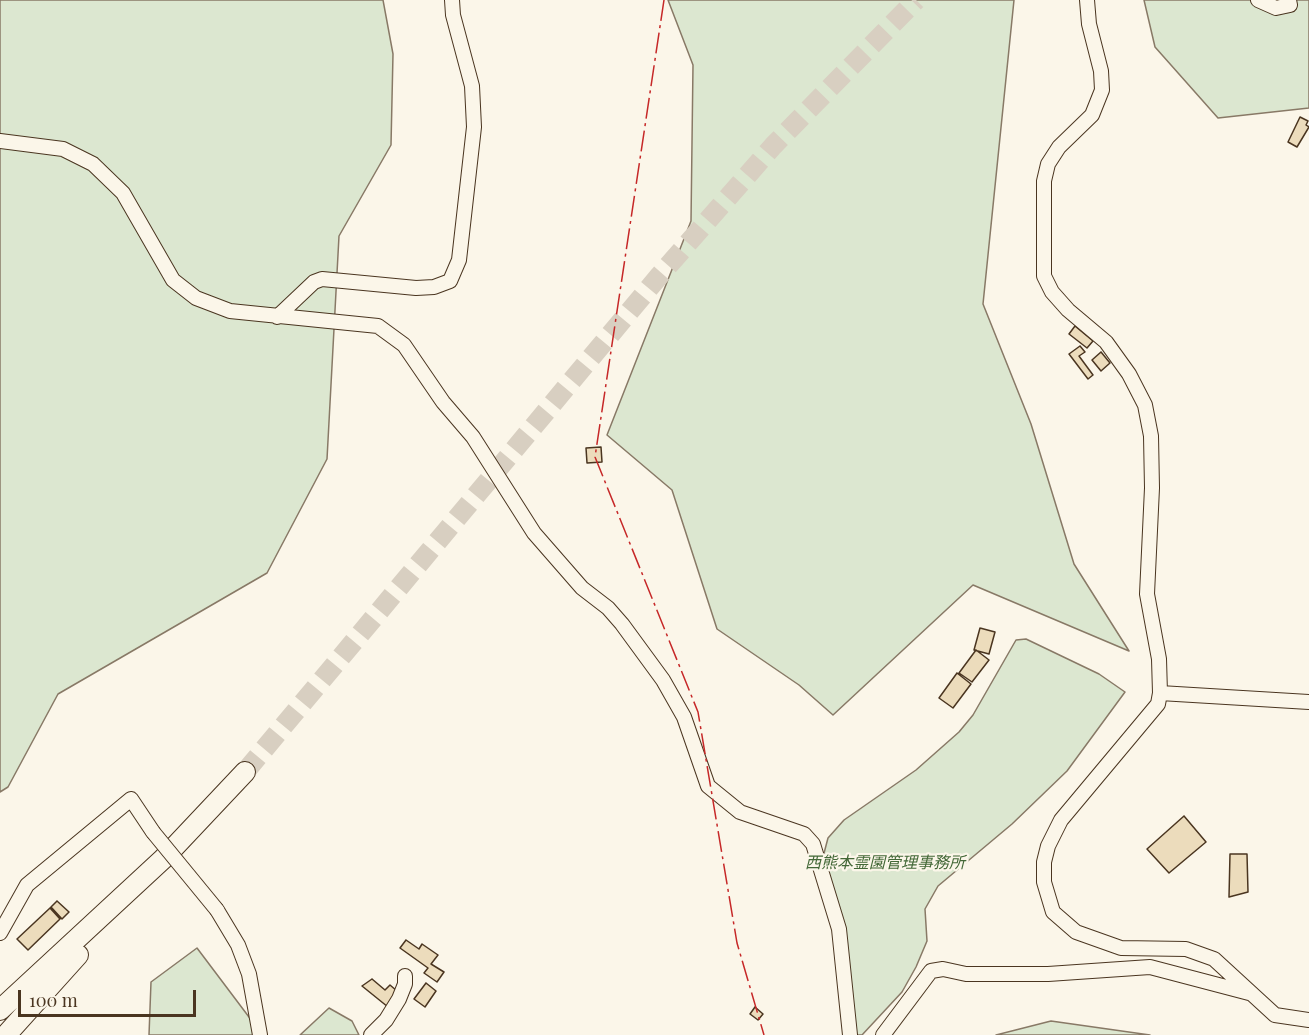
<!DOCTYPE html>
<meta charset="utf-8">
<style>
body{margin:0}
#map{position:relative;width:1309px;height:1035px;overflow:hidden;background:#fbf6e9;font-family:"Playfair Display",serif}
canvas{display:block}
.scale{position:absolute;left:18px;top:990px;width:178px;height:27px;box-sizing:border-box;border:3px solid #4a3520;border-top:0;padding-left:8px;font-size:18px;line-height:21px;white-space:nowrap;color:#4a3520;-webkit-text-stroke:4px #fbf6e9;paint-order:stroke}
</style>
<div id="map">
<canvas width="1309" height="1035"></canvas>
<div class="scale">100 m</div>
</div>
<script>
const ctx = document.querySelector('canvas').getContext('2d');
ctx.lineJoin = 'round';
function paint(path, color) {
  ctx.fillStyle = color;
  ctx.fill(path, 'evenodd');
}
function shape(rows) {
  const path = new Path2D();
  for (const r of rows) {
    path.moveTo(r[0], r[1]);
    for (let i = 2; i < r.length; i += 2) path.lineTo(r[i], r[i + 1]);
  }
  return path;
}
function strokePath(path, color, width, dash) {
  ctx.strokeStyle = color;
  ctx.lineWidth = width;
  ctx.lineCap = dash ? 'butt' : 'round';
  ctx.setLineDash(dash || []);
  ctx.stroke(path);
}
function drawText(font, color, halo, rows, align = 'center') {
  ctx.font = font + ' "Playfair Display","Noto Sans JP",serif';
  ctx.lineWidth = 4.5;
  ctx.setLineDash([]);
  ctx.textBaseline = 'middle';
  ctx.strokeStyle = halo;
  ctx.fillStyle = color;
  for (const [text, x, y, turn = 0] of rows) {
    ctx.save();
    ctx.translate(x, y);
    ctx.rotate((+turn || 0) * Math.PI / 180);
    ctx.textAlign = isNaN(turn) ? turn : align;
    if (halo) ctx.strokeText(text, 0, 0);
    ctx.fillText(text, 0, 0);
    ctx.restore();
  }
}
const green = shape([
 [0,0,383,0,393,54,391,145,339,236,327,459,267,573,58,694,8,787,0,792,0,0],
 [668,0,1014,0,983,304,1031,424,1074,564,1129,651,973,585,833,715,799,685,717,629,672,490,607,435,691,221,693,65,668,0],
 [1144,0,1309,0,1309,108,1218,118,1155,47,1144,0],
 [1026,639,1099,674,1125,692,1067,771,1012,824,938,886,925,909,927,941,916,967,902,992,862,1035,854,1035,823,857,828,838,844,820,916,770,959,732,973,715,1016,640,1026,639],
 [197,948,258,1029,265,1035,149,1035,151,982,197,948],
 [329,1008,352,1021,359,1035,300,1035,329,1008],
 [1051,1021,1150,1035,996,1035,1051,1021]
]);
paint(green, '#dce7d0');
strokePath(green, '#887966', 1.5);
const building = shape([
 [1300,117,1308,121,1306,125,1309,127,1297,147,1288,142,1300,117],
 [1075,326,1093,341,1087,348,1069,334,1075,326],
 [1080,346,1085,352,1079,356,1093,375,1088,379,1069,354,1080,346],
 [1101,352,1110,363,1101,371,1092,360,1101,352],
 [601,447,602,462,587,463,586,448,601,447],
 [980,628,995,632,989,654,974,650,980,628],
 [976,650,989,660,972,682,959,673,976,650],
 [957,673,971,684,953,708,939,698,957,673],
 [1184,816,1206,842,1169,873,1147,849,1184,816],
 [1230,854,1247,854,1248,892,1229,897,1230,854],
 [57,901,69,912,62,919,51,907,57,901],
 [50,908,60,919,28,950,17,939,50,908],
 [406,940,419,949,422,944,438,955,431,964,444,972,437,982,424,973,428,968,400,948,406,940],
 [372,979,385,990,390,985,397,991,388,1007,362,986,372,979],
 [426,983,436,991,425,1007,414,999,426,983],
 [755,1007,763,1014,758,1020,750,1014,755,1007]
]);
paint(building, '#ecdcbc');
strokePath(building, '#4a3520', 1.5);
strokePath(shape([
 [245,772,660,275,773,146,916,0]
]), '#d8cfc1', 20, [20, 10]);
const minor = shape([
 [1087,0,1089,24,1101,71,1102,90,1092,115,1059,147,1048,164,1044,181,1044,276,1052,292,1068,310,1106,342,1129,374,1145,405,1151,436,1152,488,1147,594,1159,659,1160,693,1158,704,1061,820,1048,846,1044,862,1044,882,1053,912,1076,932,1121,948,1186,949,1214,959,1275,1015,1309,1020],
 [1258,0,1276,8,1290,5,1289,0],
 [0,141,63,149,93,164,123,193,173,280,196,298,230,311,378,326,404,345,443,402,473,437,534,533,582,588,608,608,622,624,663,680,684,717,708,786,740,812,804,834,813,844,839,929,850,1035],
 [277,317,314,282,322,279,416,288,434,287,450,281,459,260,474,127,472,86,453,15,452,0],
 [1160,693,1309,702],
 [217,910,238,945,249,974,260,1035],
 [0,933,27,885,131,799,153,832],
 [371,1035,386,1020,399,999,405,984,405,976],
 [883,1035,931,971,943,969,966,974,1048,974,1150,967,1249,993]
]);
const highway = shape([
 [0,1010,163,859,245,772],
 [6,1035,78,955]
]);
strokePath(minor, '#4a3520', 16);
strokePath(highway, '#4a3520', 22);
strokePath(minor, '#fbf6e9', 14);
strokePath(highway, '#fbf6e9', 20);
const minorBridge = shape([
 [153,832,217,910]
]);
strokePath(minorBridge, '#4a3520', 16, []);
strokePath(minorBridge, '#fbf6e9', 14);
strokePath(shape([
 [664,0,595,457,698,712,737,943,764,1035]
]), '#c62828', 1.5, [21, 4.5, 3, 4.5]);
drawText('italic 16px', '#436837', '#fbf6e9', [
 ["西熊本霊園管理事務所",885,863]
]);
</script>
